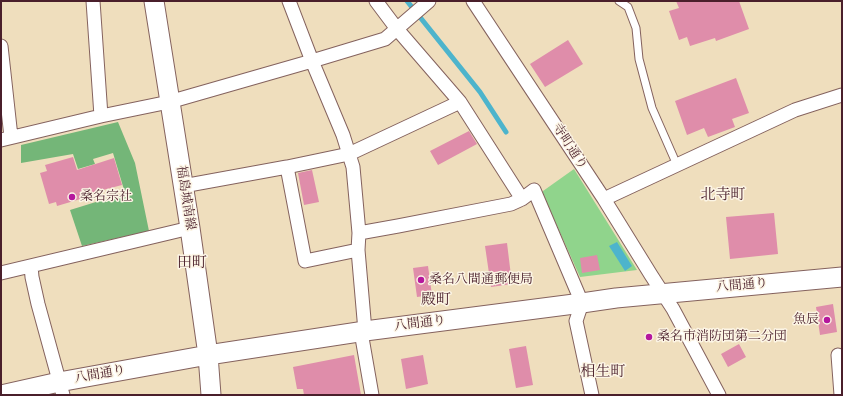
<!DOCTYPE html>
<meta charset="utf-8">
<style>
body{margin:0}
#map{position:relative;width:843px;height:396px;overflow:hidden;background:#efdebd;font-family:"IM FELL Double Pica",serif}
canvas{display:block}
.frame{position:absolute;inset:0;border:2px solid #4a1f2b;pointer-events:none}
</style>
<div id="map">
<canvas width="843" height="396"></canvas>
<div class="frame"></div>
</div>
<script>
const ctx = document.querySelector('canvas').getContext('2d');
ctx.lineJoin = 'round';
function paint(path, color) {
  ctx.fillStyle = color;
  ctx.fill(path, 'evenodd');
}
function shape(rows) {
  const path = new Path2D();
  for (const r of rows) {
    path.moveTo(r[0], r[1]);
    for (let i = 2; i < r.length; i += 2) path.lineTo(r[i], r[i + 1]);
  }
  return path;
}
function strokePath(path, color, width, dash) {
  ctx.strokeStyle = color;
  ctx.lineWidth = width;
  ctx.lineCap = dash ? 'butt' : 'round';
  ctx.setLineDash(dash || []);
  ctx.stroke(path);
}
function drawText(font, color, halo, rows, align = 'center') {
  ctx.font = font + ' "IM FELL Double Pica","Noto Serif JP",serif';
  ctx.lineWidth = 3;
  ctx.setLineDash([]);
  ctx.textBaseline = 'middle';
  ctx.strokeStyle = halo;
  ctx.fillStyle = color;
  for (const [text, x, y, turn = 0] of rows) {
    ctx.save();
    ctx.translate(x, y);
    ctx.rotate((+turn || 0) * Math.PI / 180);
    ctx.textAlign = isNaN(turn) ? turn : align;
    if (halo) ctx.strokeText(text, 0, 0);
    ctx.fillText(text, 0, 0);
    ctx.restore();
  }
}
paint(shape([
 [574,169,637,270,580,277,543,195,543,191]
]), '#90d48c');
paint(shape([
 [118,122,135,163,149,231,82,246,70,210,125,193,113,153,93,159,95,164,78,169,73,154,21,163,21,145]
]), '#74b678');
paint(shape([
 [617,242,632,266,625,271,609,246]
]), '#4db4cc');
strokePath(shape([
 [407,1,480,92,506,132]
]), '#4db4cc', 5);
paint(shape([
 [676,1,739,1,749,29,716,41,715,38,690,46,687,37,679,40,669,11,679,8],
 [568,40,583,64,545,87,530,64],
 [736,78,749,113,732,119,735,127,708,137,704,128,687,135,675,101],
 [469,131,477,144,438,165,430,151],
 [73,157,77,170,114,158,122,185,103,190,104,192,57,206,56,202,49,204,40,173,47,171,45,165],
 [312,170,319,202,304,205,298,173],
 [774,213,778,254,730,259,726,217],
 [507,243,512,284,491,287,485,246],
 [597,255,600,270,582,273,580,258],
 [428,266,432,295,417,297,413,268],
 [833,304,837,332,820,335,816,307],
 [739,344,746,357,728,367,721,354],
 [526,346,533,385,516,388,509,349],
 [354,355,361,395,304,395,303,389,297,389,293,367],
 [423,355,428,384,406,389,401,359]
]), '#df8daa');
const lane = shape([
 [619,1,628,7,636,28,639,59,652,108,677,165]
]);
const street = shape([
 [93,1,101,116],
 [289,1,312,61,343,135,353,167,359,233,358,250,365,331],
 [376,1,397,29,460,102,522,199,534,190,582,303,576,321,592,395],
 [473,1,604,199,651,275,673,309,719,395],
 [1,46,11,137],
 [1,140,101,116,169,102,312,61,385,39,429,1],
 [287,167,305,261,358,250],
 [183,186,287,167,349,154,460,102],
 [604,199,795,110,842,95],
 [359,233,398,226,511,204,522,199],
 [31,266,32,277,38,304,63,395],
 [1,273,190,228],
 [361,332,372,395],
 [838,355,841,395]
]);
const secondary = shape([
 [154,1,190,228,208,355,211,395],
 [1,395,59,382,208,355,365,331,582,303,616,298,842,277]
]);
strokePath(lane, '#84625e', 9);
strokePath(street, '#84625e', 15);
strokePath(secondary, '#84625e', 21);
strokePath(lane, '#fff', 7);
strokePath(street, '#fff', 13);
strokePath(secondary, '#fff', 19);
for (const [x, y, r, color] of [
 [72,197,4,"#b5179e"],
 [421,280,4,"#b5179e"],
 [827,320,4,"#b5179e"],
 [649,337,4,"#b5179e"]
]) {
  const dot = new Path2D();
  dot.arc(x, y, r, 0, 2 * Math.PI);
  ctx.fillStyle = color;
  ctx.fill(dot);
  strokePath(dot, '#fcf5e5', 1.5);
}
drawText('13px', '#4a1f2b', '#fcf5e5', [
 ["寺町通り",569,147,57],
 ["福島城南線",185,198,81],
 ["八間通り",742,286,-5],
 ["八間通り",420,324,-7],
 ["八間通り",100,375,-10]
]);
drawText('13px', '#4a1f2b', '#fcf5e5', [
 ["桑名宗社",80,197],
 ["桑名八間通郵便局",429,280],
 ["魚辰",819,320,"right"],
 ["桑名市消防団第二分団",657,337]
], 'left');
drawText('15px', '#4a1f2b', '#fcf5e5', [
 ["北寺町",723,196],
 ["田町",192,264],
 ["殿町",436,301],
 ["相生町",603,373]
]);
</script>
